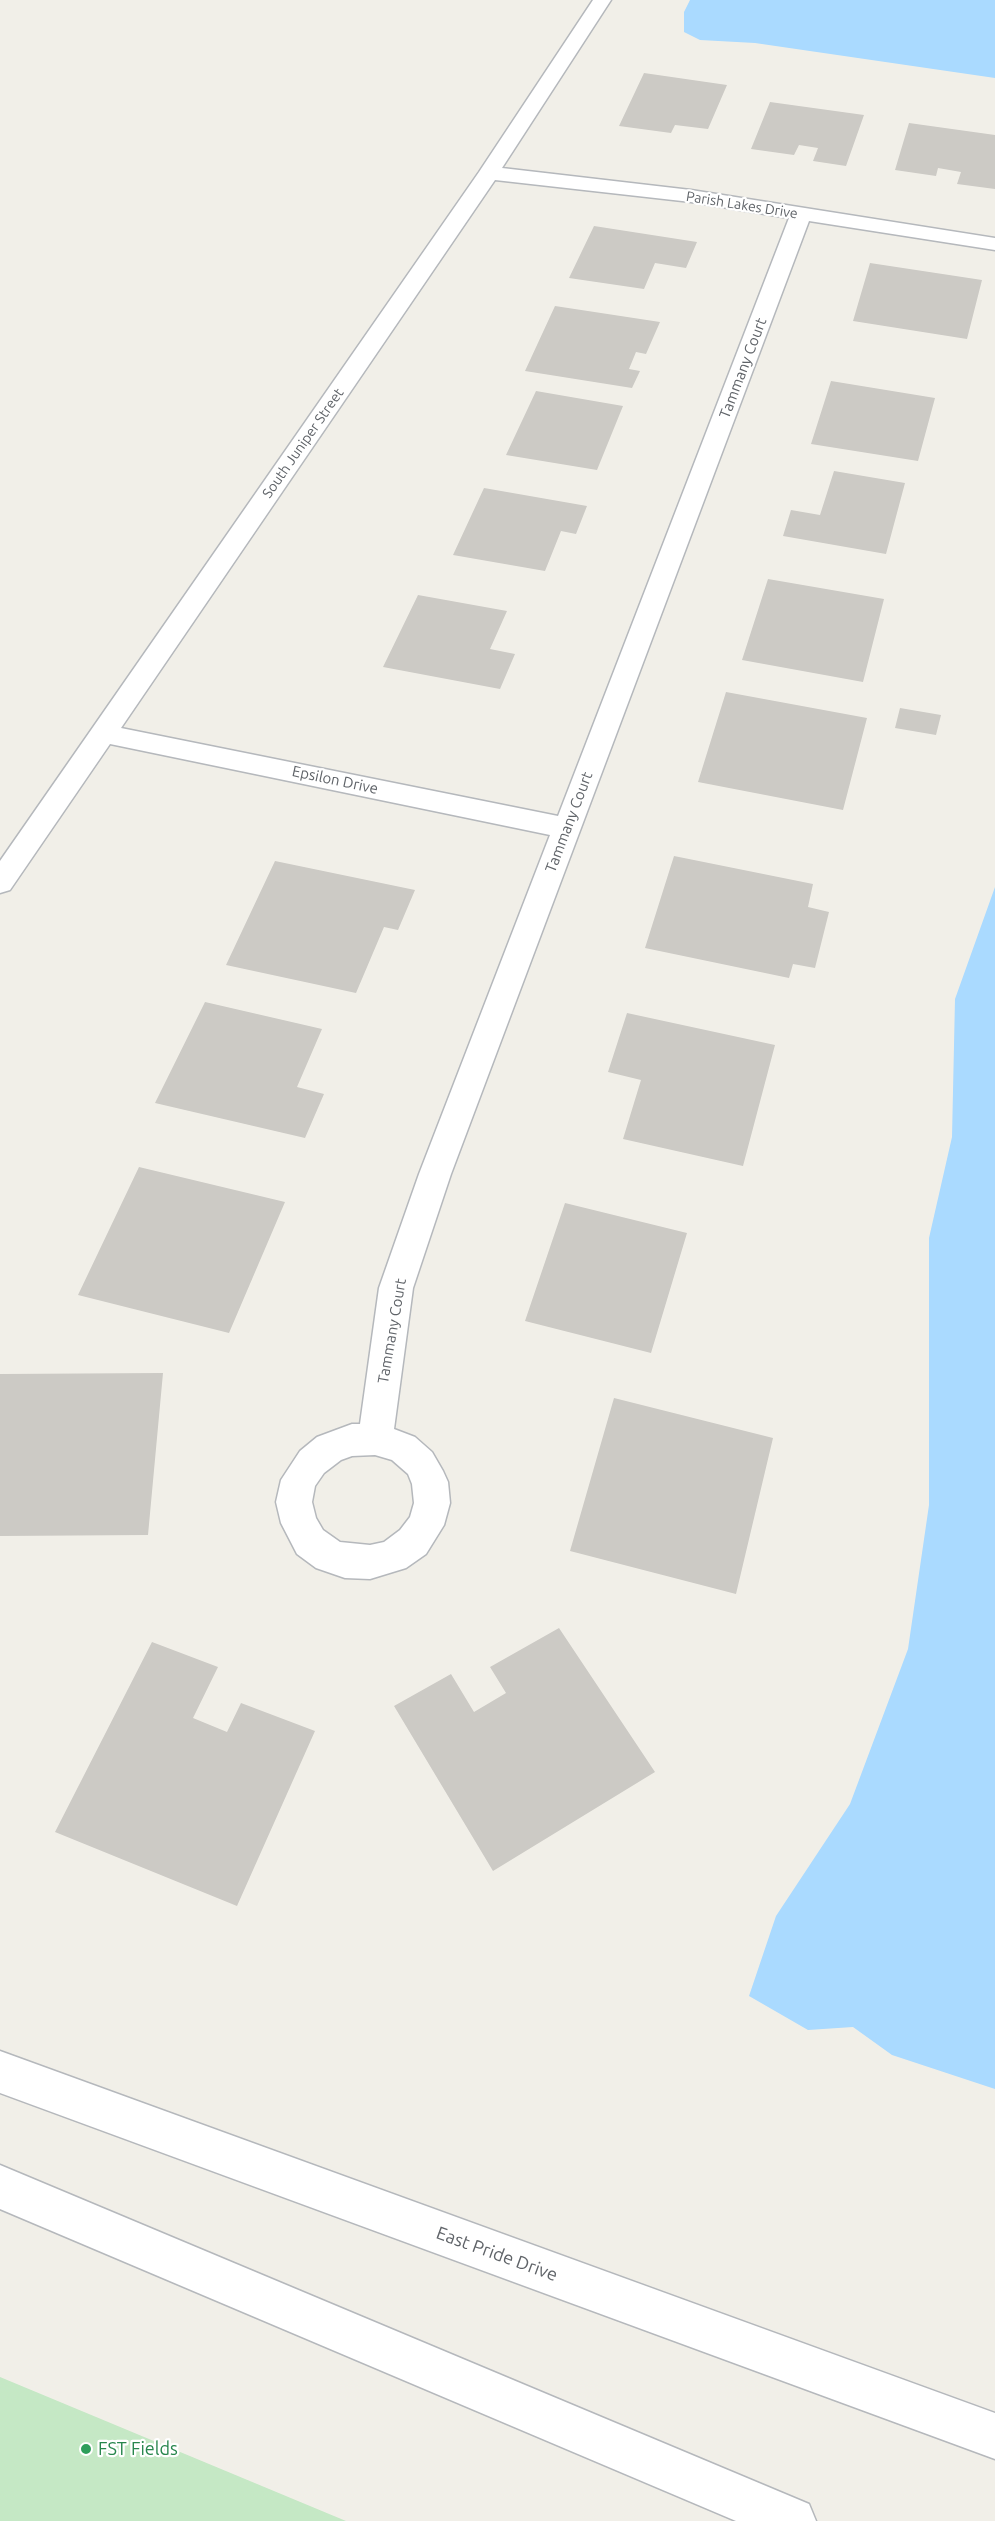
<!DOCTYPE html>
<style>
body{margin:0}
canvas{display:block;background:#f1efe8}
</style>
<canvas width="995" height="2521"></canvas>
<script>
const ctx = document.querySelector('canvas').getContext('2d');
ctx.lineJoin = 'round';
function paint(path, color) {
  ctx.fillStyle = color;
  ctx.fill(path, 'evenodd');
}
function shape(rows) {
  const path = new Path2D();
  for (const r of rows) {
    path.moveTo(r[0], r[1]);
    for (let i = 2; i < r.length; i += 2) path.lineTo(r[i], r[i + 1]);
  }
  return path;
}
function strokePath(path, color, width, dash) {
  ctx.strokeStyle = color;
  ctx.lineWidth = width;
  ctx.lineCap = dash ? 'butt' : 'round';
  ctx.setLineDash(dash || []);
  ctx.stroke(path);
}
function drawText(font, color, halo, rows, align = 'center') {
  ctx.font = font + ' Ubuntu,sans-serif';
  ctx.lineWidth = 4.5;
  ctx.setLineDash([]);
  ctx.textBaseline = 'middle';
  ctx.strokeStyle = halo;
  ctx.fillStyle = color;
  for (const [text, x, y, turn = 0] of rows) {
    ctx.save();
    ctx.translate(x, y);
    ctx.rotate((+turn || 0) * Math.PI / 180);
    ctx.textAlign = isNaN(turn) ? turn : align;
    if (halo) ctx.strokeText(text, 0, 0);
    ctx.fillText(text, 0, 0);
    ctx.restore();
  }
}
paint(shape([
 [0,2377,346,2521,0,2521]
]), '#c5e8c5');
paint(shape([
 [690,0,995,0,995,78,755,43,700,40,684,32,684,12],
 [995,887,995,2089,892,2055,853,2027,808,2030,749,1996,776,1916,850,1804,908,1649,929,1505,929,1238,952,1137,955,999]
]), '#aadaff');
paint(shape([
 [644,73,727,85,708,129,675,125,671,133,619,126],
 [770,102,864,115,846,166,813,161,818,148,799,145,794,155,751,149],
 [909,123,995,135,995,189,957,184,961,172,938,168,936,176,895,170],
 [594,226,697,242,686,268,655,263,644,289,569,278],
 [870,263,982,280,967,339,853,321],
 [555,306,660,322,646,354,636,352,629,369,640,371,632,388,525,371],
 [831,381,935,398,918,461,811,444],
 [536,391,623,406,597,470,506,455],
 [834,471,905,483,886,554,783,536,791,510,820,515],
 [484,488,587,506,576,534,561,531,545,571,453,555],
 [768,579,884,599,863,682,742,660],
 [418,595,507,611,490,649,515,654,500,689,383,667],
 [726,692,867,718,843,810,698,782],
 [900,708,941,715,936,735,895,728],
 [674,856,813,884,808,907,829,912,815,968,793,964,789,978,645,948],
 [275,861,415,890,398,930,384,927,356,993,226,965],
 [205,1002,322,1029,297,1087,324,1094,305,1138,155,1103],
 [627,1013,775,1045,743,1166,623,1139,641,1080,608,1072],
 [139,1167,285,1202,229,1333,78,1295],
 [565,1203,687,1233,651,1353,525,1321],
 [163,1373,148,1535,0,1536,0,1374],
 [614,1398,773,1438,736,1594,570,1551],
 [559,1628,655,1772,493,1871,394,1706,451,1674,474,1712,506,1693,490,1667],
 [152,1642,218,1667,193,1718,227,1732,241,1703,315,1731,237,1906,55,1832]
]), '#cccac5');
const minor = shape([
 [593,0,611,0,502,168,691,190,995,238,995,250,809,221,451,1174,413,1288,394,1429,415,1437,432,1452,443,1471,448,1482,450,1503,444,1525,426,1554,406,1568,370,1579,345,1578,316,1568,297,1554,281,1523,276,1502,281,1480,300,1451,317,1437,352,1424,360,1424,379,1288,419,1174,550,835,110,744,10,890,0,893,0,861,479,172,593,0],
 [495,180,691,202,789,218,558,816,121,728,495,180],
 [375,1455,392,1460,408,1474,412,1484,414,1503,410,1517,400,1530,384,1542,370,1545,340,1542,323,1530,316,1518,312,1502,315,1486,324,1473,341,1460,352,1456,375,1455],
 [0,2051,995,2413,995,2459,0,2093,0,2051],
 [0,2165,809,2504,816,2521,736,2521,0,2209,0,2165]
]);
strokePath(minor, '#b5b8bc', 3);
paint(minor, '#fff');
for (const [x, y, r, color] of [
 [86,2449,6,"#2e9e5b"]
]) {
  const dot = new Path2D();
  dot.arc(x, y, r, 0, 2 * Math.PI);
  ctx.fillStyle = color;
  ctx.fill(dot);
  strokePath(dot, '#fff', 2);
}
drawText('14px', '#5f6368', '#fff', [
 ["Parish Lakes Drive",742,205,9],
 ["South Juniper Street",303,443,-55]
]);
drawText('15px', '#5f6368', '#fff', [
 ["Tammany Court",743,368,-69],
 ["Epsilon Drive",335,780,12],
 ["Tammany Court",569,822,-69],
 ["Tammany Court",392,1331,-80]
]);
drawText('18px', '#5f6368', '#fff', [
 ["East Pride Drive",497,2254,20]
]);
drawText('18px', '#27864d', '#fff', [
 ["FST Fields",98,2449]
], 'left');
</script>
